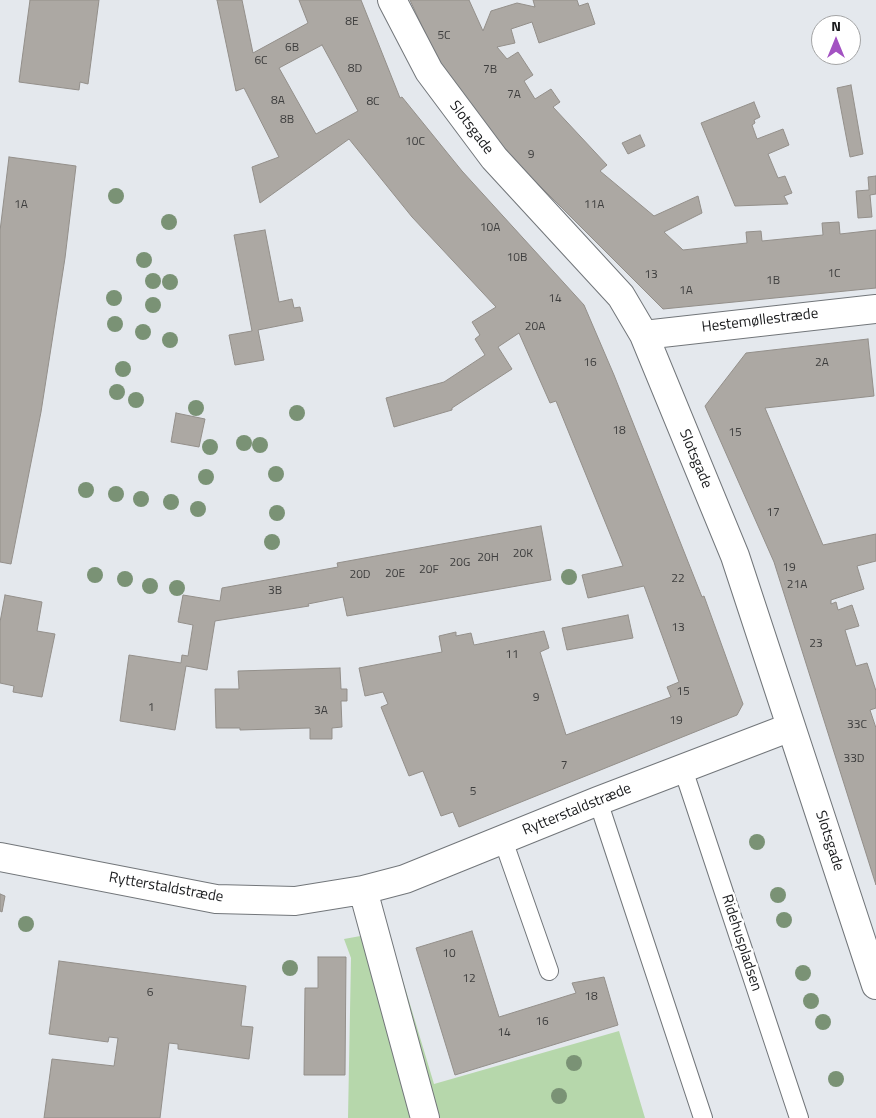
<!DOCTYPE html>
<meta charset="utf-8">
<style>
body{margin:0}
#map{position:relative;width:876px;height:1118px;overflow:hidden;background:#e4e8ed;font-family:"Titillium Web",sans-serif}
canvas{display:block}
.north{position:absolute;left:811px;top:15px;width:50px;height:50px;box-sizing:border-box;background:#fff;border:1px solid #a3a4a5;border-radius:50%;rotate:0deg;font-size:14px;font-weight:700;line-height:20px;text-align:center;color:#1a1b1d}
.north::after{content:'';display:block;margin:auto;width:18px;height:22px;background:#a352c2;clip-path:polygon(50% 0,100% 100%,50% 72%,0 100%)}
</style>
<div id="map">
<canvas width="876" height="1118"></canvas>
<div class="north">N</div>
</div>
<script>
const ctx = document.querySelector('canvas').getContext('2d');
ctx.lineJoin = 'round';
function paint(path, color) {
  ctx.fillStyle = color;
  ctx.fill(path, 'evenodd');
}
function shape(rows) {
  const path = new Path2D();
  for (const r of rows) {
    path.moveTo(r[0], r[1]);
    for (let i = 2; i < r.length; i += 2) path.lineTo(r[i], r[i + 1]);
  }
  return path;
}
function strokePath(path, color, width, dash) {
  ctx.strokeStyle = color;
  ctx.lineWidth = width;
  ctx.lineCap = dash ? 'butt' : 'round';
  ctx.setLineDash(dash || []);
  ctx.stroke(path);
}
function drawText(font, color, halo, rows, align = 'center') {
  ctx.font = font + ' "Titillium Web",sans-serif';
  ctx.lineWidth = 5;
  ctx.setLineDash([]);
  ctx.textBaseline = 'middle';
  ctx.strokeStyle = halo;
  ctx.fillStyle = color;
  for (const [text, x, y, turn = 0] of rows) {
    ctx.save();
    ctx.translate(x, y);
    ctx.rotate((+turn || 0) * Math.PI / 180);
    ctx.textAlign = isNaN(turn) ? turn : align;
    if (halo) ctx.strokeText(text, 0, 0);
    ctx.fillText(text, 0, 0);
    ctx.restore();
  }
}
paint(shape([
 [388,931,434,1084,619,1031,645,1118,348,1118,351,958,344,939]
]), '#b6d7ab');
const building = shape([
 [30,0,99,0,88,84,80,82,79,90,19,82,30,0],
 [217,0,242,0,253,53,308,23,299,0,361,0,400,98,402,97,462,171,584,305,614,375,702,597,704,596,743,704,737,715,459,827,453,812,441,816,423,771,409,776,381,707,388,704,383,692,365,696,359,668,442,652,439,636,456,632,456,636,471,633,474,645,544,631,549,648,540,652,566,735,671,697,667,687,679,682,644,586,588,598,582,575,623,566,556,401,550,403,519,333,498,347,512,369,452,408,452,410,394,427,386,398,444,382,485,355,475,339,480,335,472,322,496,307,412,217,349,139,260,203,252,167,279,157,244,88,236,91,217,0],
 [322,45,358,111,316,134,279,68,322,45],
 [410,0,469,0,483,31,491,11,517,3,535,7,533,0,577,0,579,6,588,3,595,24,539,43,532,22,511,29,515,43,497,47,507,59,518,52,533,75,524,81,535,99,551,89,560,102,553,107,607,165,600,171,654,216,698,196,702,213,664,232,683,250,747,243,746,232,761,231,762,241,823,235,822,223,839,222,840,234,876,230,876,288,663,309,491,137,437,59,410,0],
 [851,85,863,154,850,157,837,88,851,85],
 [754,102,760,117,754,120,755,123,752,125,757,139,783,129,789,145,768,154,778,178,785,176,792,193,784,196,788,204,735,206,701,123,754,102],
 [640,135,645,146,628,154,622,143,640,135],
 [9,157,76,166,65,258,41,412,11,564,0,562,0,231,9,157],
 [876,176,876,194,870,195,872,217,858,218,856,191,869,190,868,177,876,176],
 [265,230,279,302,292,299,294,308,300,307,303,321,258,330,264,360,235,365,229,335,252,331,234,235,265,230],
 [868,339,874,396,765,408,823,545,876,534,876,561,857,566,864,589,831,600,831,604,836,602,838,610,852,605,859,626,845,630,856,666,867,663,876,691,876,708,870,710,876,728,876,885,774,562,705,406,746,353,868,339],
 [176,413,205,419,199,447,171,442,176,413],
 [541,526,551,580,347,616,343,597,308,604,309,606,215,621,207,670,186,666,175,730,120,721,129,655,181,663,182,655,188,656,193,625,178,622,183,595,220,601,222,588,338,567,337,563,541,526],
 [5,595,42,602,37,631,55,634,42,697,13,692,14,686,0,683,0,622,5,595],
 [628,615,633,638,567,650,562,628,628,615],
 [340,668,341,689,347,689,347,701,341,701,342,727,332,728,332,739,310,739,310,728,240,730,240,728,216,728,215,689,239,689,238,671,340,668],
 [0,894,5,896,2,912,0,911,0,894],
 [472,931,499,1017,576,993,572,983,604,977,618,1025,455,1075,416,948,472,931],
 [318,957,346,957,345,1075,304,1075,305,988,318,988,318,957],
 [59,961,246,986,241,1026,253,1027,249,1059,178,1049,178,1044,169,1043,160,1118,44,1118,52,1059,114,1066,118,1038,109,1037,108,1042,49,1034,59,961]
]);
paint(building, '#aca8a3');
strokePath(building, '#938f8a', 1);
const lane = shape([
 [683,769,799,1118],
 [598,801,703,1118],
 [503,840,549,971]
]);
const street = shape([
 [392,0,429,71,494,158,621,296,644,335,735,556,876,985],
 [644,335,876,309],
 [0,857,216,899,295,901,363,890,405,879,598,801,791,727],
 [363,890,425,1118]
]);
strokePath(lane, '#72767a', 20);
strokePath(street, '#72767a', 30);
strokePath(lane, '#fff', 18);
strokePath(street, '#fff', 28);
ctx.fillStyle = '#7a9275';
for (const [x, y] of [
 [116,196],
 [169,222],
 [144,260],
 [153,281],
 [170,282],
 [114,298],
 [153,305],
 [115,324],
 [143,332],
 [170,340],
 [123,369],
 [117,392],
 [136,400],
 [196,408],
 [297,413],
 [244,443],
 [260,445],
 [210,447],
 [276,474],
 [206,477],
 [86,490],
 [116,494],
 [141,499],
 [171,502],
 [198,509],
 [277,513],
 [272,542],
 [95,575],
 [569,577],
 [125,579],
 [150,586],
 [177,588],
 [757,842],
 [778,895],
 [784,920],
 [26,924],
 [290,968],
 [803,973],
 [811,1001],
 [823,1022],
 [574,1063],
 [836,1079],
 [559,1096]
]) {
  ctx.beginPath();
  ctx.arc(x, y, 8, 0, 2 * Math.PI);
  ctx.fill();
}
drawText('12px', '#3e3e3e', null, [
 ["8E",352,22],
 ["5C",444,36],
 ["6B",292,48],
 ["6C",261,61],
 ["8D",355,69],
 ["7B",490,70],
 ["7A",514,95],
 ["8A",278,101],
 ["8C",373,102],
 ["8B",287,120],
 ["10C",415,142],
 ["9",531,155],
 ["1A",21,205],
 ["11A",594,205],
 ["10A",490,228],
 ["10B",517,258],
 ["1C",834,274],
 ["13",651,275],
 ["1B",773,281],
 ["1A",686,291],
 ["14",555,299],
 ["20A",535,327],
 ["16",590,363],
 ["2A",822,363],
 ["18",619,431],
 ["15",735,433],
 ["17",773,513],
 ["20K",523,554],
 ["20H",488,558],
 ["20G",460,563],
 ["19",789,568],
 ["20F",429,570],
 ["20E",395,574],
 ["20D",360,575],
 ["22",678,579],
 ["21A",797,585],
 ["3B",275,591],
 ["13",678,628],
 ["23",816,644],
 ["11",512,655],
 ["15",683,692],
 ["9",536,698],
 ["1",151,708],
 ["3A",321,711],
 ["19",676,721],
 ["33C",857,725],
 ["33D",854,759],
 ["7",564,766],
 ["5",473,792],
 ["10",449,954],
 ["12",469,979],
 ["6",150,993],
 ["18",591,997],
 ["16",542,1022],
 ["14",504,1033]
]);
drawText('15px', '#1a1b1d', '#fff', [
 ["Slotsgade",471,128,53],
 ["Hestemøllestræde",760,321,-7],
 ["Slotsgade",695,459,67],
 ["Rytterstaldstræde",577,810,-22],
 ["Slotsgade",829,841,72],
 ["Rytterstaldstræde",166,888,10],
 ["Ridehuspladsen",741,943,72]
]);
</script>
